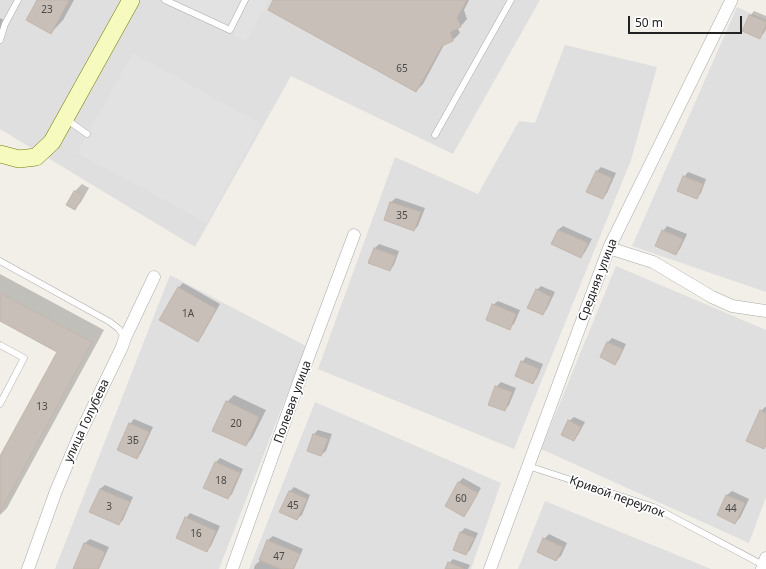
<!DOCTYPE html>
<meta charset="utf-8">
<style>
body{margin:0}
#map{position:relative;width:766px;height:569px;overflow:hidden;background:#f2efe9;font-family:"Noto Sans",sans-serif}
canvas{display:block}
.scale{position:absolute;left:628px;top:16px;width:114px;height:18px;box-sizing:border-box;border:2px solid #222;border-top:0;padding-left:5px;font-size:12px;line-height:14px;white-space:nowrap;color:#222;-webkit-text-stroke:3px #fff;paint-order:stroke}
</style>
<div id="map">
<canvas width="766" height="569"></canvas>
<div class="scale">50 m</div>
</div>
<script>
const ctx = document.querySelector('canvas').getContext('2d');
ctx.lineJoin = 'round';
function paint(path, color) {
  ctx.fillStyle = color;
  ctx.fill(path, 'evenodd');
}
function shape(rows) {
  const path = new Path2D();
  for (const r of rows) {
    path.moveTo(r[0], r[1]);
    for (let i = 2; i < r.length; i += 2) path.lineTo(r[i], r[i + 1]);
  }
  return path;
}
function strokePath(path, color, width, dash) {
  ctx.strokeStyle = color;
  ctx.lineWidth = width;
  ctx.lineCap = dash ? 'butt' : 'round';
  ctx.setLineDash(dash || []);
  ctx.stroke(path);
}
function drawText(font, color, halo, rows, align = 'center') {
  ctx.font = font + ' "Noto Sans",sans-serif';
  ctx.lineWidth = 3.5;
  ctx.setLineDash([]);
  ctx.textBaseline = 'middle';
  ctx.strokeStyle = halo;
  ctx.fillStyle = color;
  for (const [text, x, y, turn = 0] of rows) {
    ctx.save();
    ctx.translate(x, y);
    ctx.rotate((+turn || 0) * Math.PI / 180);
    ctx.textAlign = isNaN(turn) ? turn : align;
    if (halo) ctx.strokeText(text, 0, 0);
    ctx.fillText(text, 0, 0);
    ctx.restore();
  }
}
paint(shape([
 [0,0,540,0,453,154,291,76,195,247,0,129],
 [737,7,766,20,766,292,632,246],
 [565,45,657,67,631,160,514,449,318,369,395,157,478,194,519,121,535,123],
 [616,266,766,330,766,497,749,543,541,449],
 [170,275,306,346,219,569,55,569],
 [315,402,501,483,471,569,249,569],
 [545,501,711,569,518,569]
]), '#e0dfdf');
paint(shape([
 [174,0,269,0,246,42],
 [133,53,261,124,207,223,77,153,87,134]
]), '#e2e2e2');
paint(shape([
 [38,0,74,0,63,20,51,33],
 [274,0,469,0,464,10,467,19,461,26,457,27,460,33,453,40,445,43,423,84,416,91],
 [754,11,766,16,766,29,764,33,760,37,750,16],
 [0,18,8,22,0,36],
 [601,167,616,173,607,193,603,198,588,191,597,171],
 [688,172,706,179,701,193,697,198,684,177],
 [82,184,89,188,81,202,75,209,67,205,75,191],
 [396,198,425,208,418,226,414,230,385,220,391,202],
 [563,226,592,239,585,252,581,257,552,244,558,230],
 [667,226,687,234,680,249,676,254,663,231],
 [379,244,399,251,394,265,390,270,370,263,375,248],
 [0,274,104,330,7,508,0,515,0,458,58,351,0,320],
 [183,283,220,304,202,336,198,340,178,288],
 [541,286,555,292,547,309,543,314,537,290],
 [498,301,520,310,514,324,509,328,493,305],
 [612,338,626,344,619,359,615,364,601,357,608,342],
 [526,357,543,364,537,378,533,383,522,362],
 [501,382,516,388,509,405,505,410,496,387],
 [234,395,266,410,252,438,246,445,227,402],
 [765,407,766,407,766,446,764,448,761,411],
 [574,417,585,422,578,435,574,440,569,421],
 [134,419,153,427,141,453,137,458,130,424],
 [318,430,332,434,326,451,321,455,308,450,314,434],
 [220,458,243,469,232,494,228,498,215,463],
 [463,478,481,488,468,511,464,515,446,505,459,482],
 [105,485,133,497,123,520,119,524,100,489],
 [294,487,310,495,302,515,297,519,289,492],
 [732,491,749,499,740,518,735,523,718,515,727,495],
 [190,513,220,526,211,546,207,551,186,518],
 [465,528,478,533,470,550,466,554,454,549,461,532],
 [549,534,567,543,561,556,556,560,544,539],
 [273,536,303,549,294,569,254,569,255,565,261,560,260,559,268,540],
 [90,539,109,547,99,569,74,569,85,543],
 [453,559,470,565,468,569,446,569,449,563]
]), '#0003');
const building = shape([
 [37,0,69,0,51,34,26,20,37,0],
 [273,0,467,0,457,18,461,27,450,32,453,41,442,46,416,92,268,10,273,0],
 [749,15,766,22,766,25,760,39,742,31,749,15],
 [596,171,612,178,603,199,586,192,596,171],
 [683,176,703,184,697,199,677,191,683,176],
 [74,191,83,195,75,210,66,205,74,191],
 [390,202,421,212,414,231,384,220,390,202],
 [558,230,588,243,581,258,551,244,558,230],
 [662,230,683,239,676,255,655,246,662,230],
 [374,248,396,256,390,271,368,263,374,248],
 [178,287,216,309,198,342,159,320,178,287],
 [536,289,551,297,543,315,527,308,536,289],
 [0,293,92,342,0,512,0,456,57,352,0,321,0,293],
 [492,304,516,314,510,330,486,320,492,304],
 [607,342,623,349,615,365,600,357,607,342],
 [521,361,539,369,533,384,515,376,521,361],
 [495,386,512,392,505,411,488,405,495,386],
 [226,401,259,417,246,446,212,431,226,401],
 [760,410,766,413,766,445,764,449,746,441,760,410],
 [568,420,581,427,574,441,561,435,568,420],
 [129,423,149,432,137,459,117,450,129,423],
 [313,434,328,439,321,456,307,451,313,434],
 [215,462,240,473,228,499,203,488,215,462],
 [458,482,478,493,464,517,445,506,458,482],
 [100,489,130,502,119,525,89,512,100,489],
 [289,491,307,499,297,520,279,512,289,491],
 [726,495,745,503,735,524,717,515,726,495],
 [185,517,216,531,207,552,176,538,185,517],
 [460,532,474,538,466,555,453,550,460,532],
 [543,538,563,547,556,561,537,552,543,538],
 [267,540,300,554,293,569,281,569,259,560,267,540],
 [84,543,105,552,98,569,73,569,84,543],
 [448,562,464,569,445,569,448,562]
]);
paint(building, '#c7bfb8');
strokePath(building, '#c4b6ab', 1);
const lane = shape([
 [165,0,230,30,245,0],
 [0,40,5,24,18,0],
 [66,119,87,134],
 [435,135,511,0],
 [0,261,110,322,119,329,125,338],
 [0,345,24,358,0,404],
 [528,466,654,507,765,566]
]);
const street = shape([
 [609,248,653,262,712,297,732,306,766,311],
 [28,569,56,491,80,434,122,347,125,338,154,277],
 [232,569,300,379,354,235],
 [490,569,609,248,731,1],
 [762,569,766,558]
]);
const secondary = shape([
 [0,154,19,159,36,157,52,142,131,0]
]);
strokePath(lane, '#a9a9a9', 7);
strokePath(street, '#a9a9a9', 13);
strokePath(secondary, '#707d05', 18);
strokePath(lane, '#fff', 6);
strokePath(street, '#fff', 12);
strokePath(secondary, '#f7fabf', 17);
drawText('10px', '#4b4948', null, [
 ["23",47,10],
 ["65",402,69],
 ["35",402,216],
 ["1А",188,314],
 ["13",42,407],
 ["20",236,424],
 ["3Б",133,441],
 ["18",221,481],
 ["60",461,499],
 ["45",293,506],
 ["3",109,507],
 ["44",731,509],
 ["16",196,534],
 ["47",279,557]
]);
drawText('12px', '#222', '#fff', [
 ["Средняя улица",598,280,-69],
 ["Полевая улица",293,402,-70],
 ["улица Голубева",87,421,-65],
 ["Кривой переулок",617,497,20]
]);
</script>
